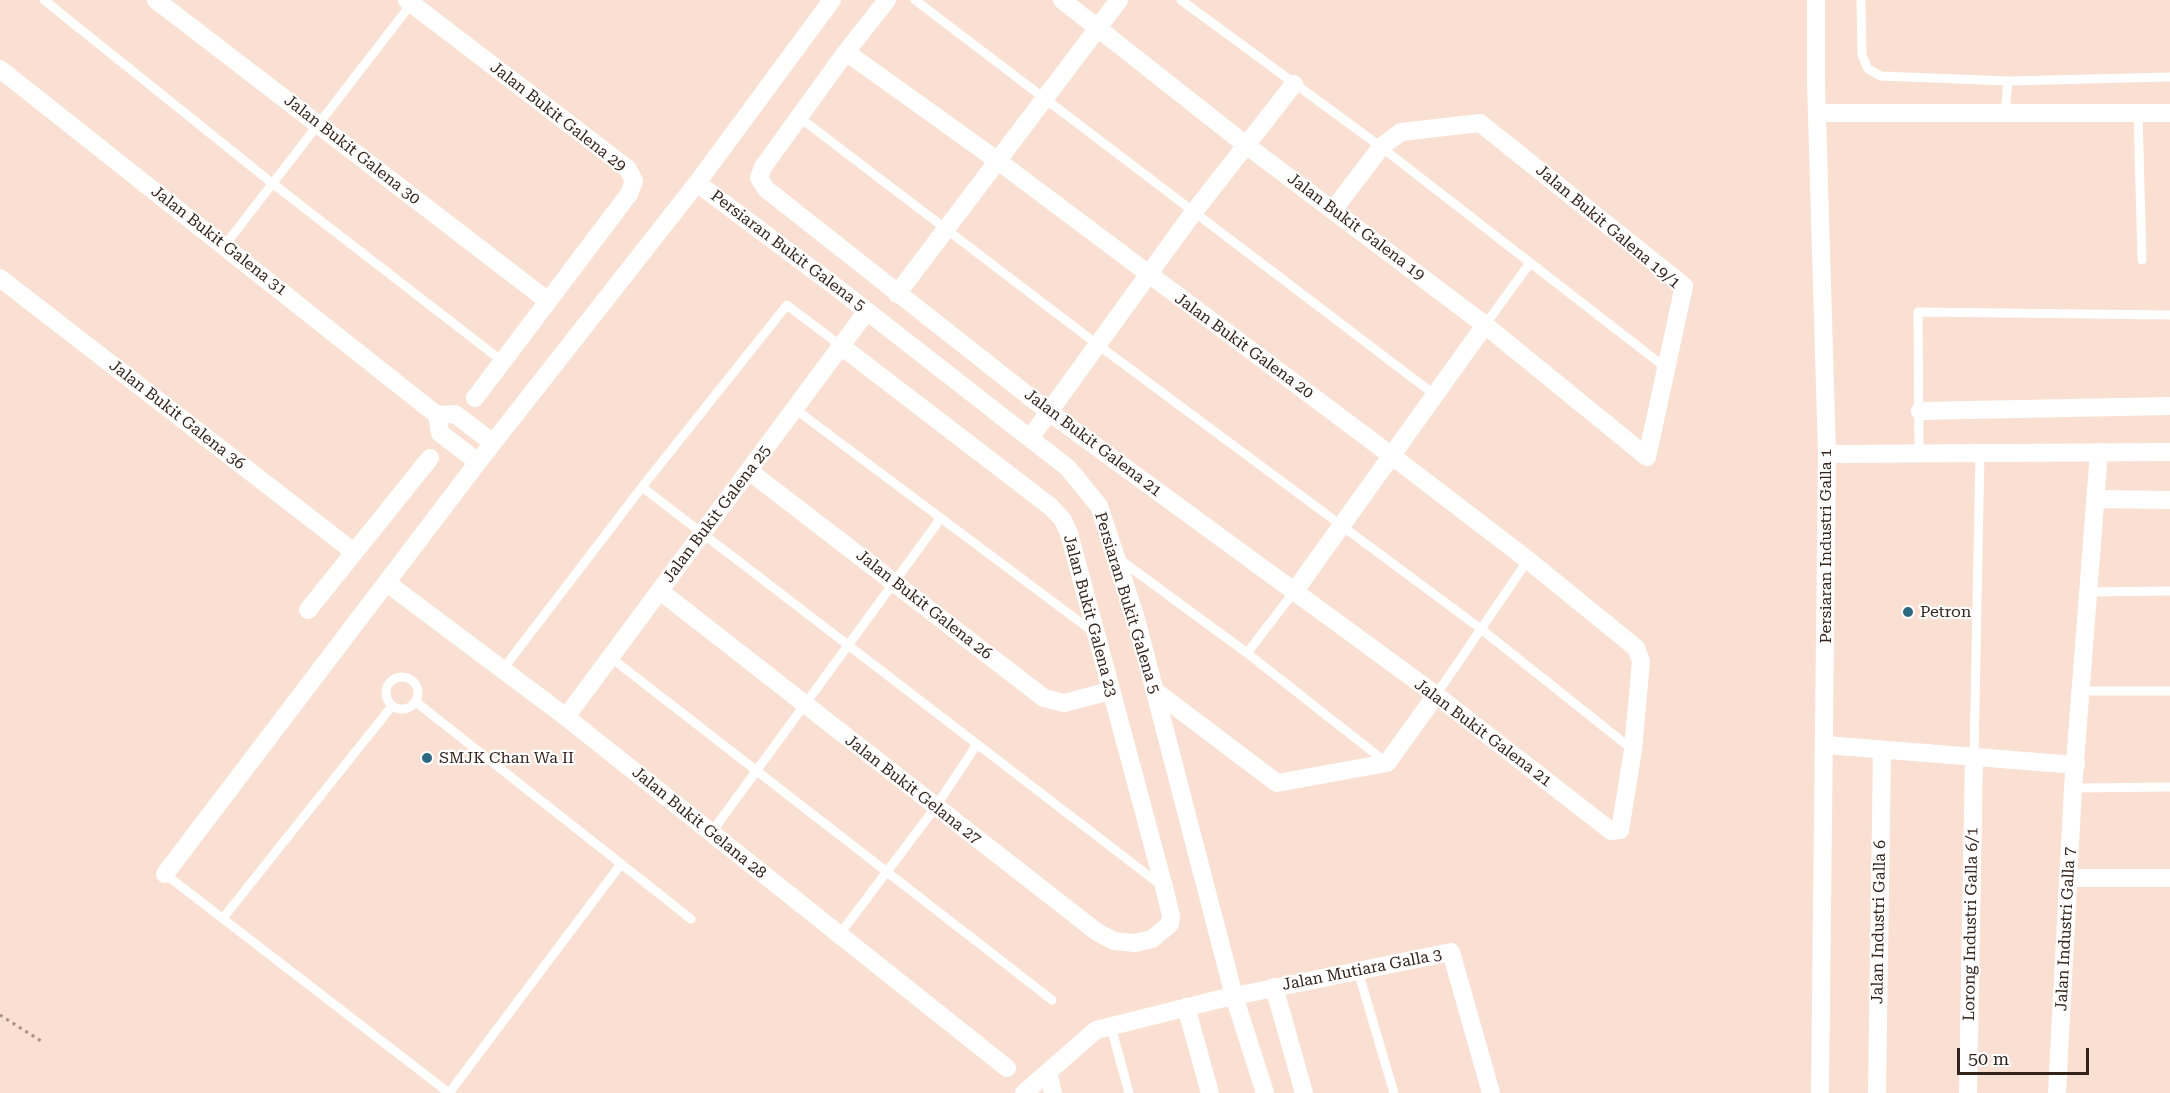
<!DOCTYPE html>
<style>
body{margin:0}
#map{position:relative;width:2170px;height:1093px;overflow:hidden;background:#fae0d2;font-family:"Roboto Serif",serif}
canvas{display:block}
.scale{position:absolute;left:1957px;top:1048px;width:132px;height:27px;box-sizing:border-box;border:3px solid #35241c;border-top:0;padding-left:8px;font-size:18px;line-height:21px;white-space:nowrap;color:#35241c;-webkit-text-stroke:4px #fff;paint-order:stroke}
</style>
<div id="map">
<canvas width="2170" height="1093"></canvas>
<div class="scale">50 m</div>
</div>
<script>
const ctx = document.querySelector('canvas').getContext('2d');
ctx.lineJoin = 'round';
function shape(rows) {
  const path = new Path2D();
  for (const r of rows) {
    if (r.length === 3) {
      path.moveTo(r[0] + r[2], r[1]);
      path.arc(r[0], r[1], r[2], 0, 2 * Math.PI);
      continue;
    }
    path.moveTo(r[0], r[1]);
    for (let i = 2; i < r.length; i += 2) path.lineTo(r[i], r[i + 1]);
  }
  return path;
}
function strokePath(path, color, width, dash) {
  ctx.strokeStyle = color;
  ctx.lineWidth = width;
  ctx.lineCap = dash ? 'butt' : 'round';
  ctx.setLineDash(dash || []);
  ctx.stroke(path);
}
function drawText(font, color, halo, rows, align = 'center') {
  ctx.font = font + ' "Roboto Serif",serif';
  ctx.lineWidth = 4.5;
  ctx.setLineDash([]);
  ctx.textBaseline = 'middle';
  ctx.strokeStyle = halo;
  ctx.fillStyle = color;
  for (const [text, x, y, turn = 0] of rows) {
    ctx.save();
    ctx.translate(x, y);
    ctx.rotate((+turn || 0) * Math.PI / 180);
    ctx.textAlign = isNaN(turn) ? turn : align;
    if (halo) ctx.strokeText(text, 0, 0);
    ctx.fillText(text, 0, 0);
    ctx.restore();
  }
}
strokePath(shape([
 [0,1015,41,1041]
]), '#a89287', 3, [3, 4.5]);
strokePath(shape([
 [44,0,272,183,502,361],
 [915,0,1435,395],
 [1181,0,1381,147,1666,368],
 [1861,0,1862,55,1868,69,1881,76,2008,81,2005,113],
 [2008,81,2170,77],
 [2138,113,2142,260],
 [799,117,1098,345,1481,629,1633,750],
 [225,245,412,3],
 [1485,325,1530,263],
 [795,409,1092,631],
 [1919,453,1918,312,2170,315],
 [642,487,1162,886],
 [1119,559,1247,653,1387,763],
 [2088,592,2170,591],
 [1247,653,1294,592],
 [610,657,1052,1000],
 [503,669,642,487,787,305,841,346],
 [402,693,16],
 [2081,691,2170,691],
 [1436,695,1528,560],
 [416,702,691,919],
 [1974,755,1980,453],
 [2073,788,2170,787],
 [711,833,941,518],
 [165,874,449,1093,621,864],
 [223,918,392,706],
 [839,935,935,808,977,744],
 [1358,971,1394,1093],
 [1111,1027,1129,1093]
]), '#fff', 9);
strokePath(shape([
 [156,0,548,301],
 [407,0,628,169,634,181,629,194,475,398],
 [1062,0,1246,145,1485,325,1647,457,1684,286,1480,123,1401,132,1381,147,1334,209],
 [1816,0,1816,82,1827,454,1820,1093],
 [846,52,998,161,1392,456,1528,560,1636,648,1641,661,1633,750,1620,830,1611,831,1436,695,1049,412,766,189,759,178,763,167,846,52,887,0],
 [0,69,437,415,455,414,493,443],
 [1817,113,2170,113],
 [697,183,836,287,1068,468,1099,506,1135,615,1234,996,1265,1093],
 [0,278,354,552],
 [897,294,1119,0],
 [1920,411,2170,406],
 [437,415,440,433,478,462],
 [1030,438,1193,213,1294,84],
 [1827,454,2170,452],
 [749,471,1044,698,1064,703,1110,691],
 [2095,499,2170,500],
 [387,583,566,717,1007,1068],
 [660,591,1097,932,1114,941,1135,943,1152,939,1170,924,1171,916,1164,887,1069,533,1063,520,1051,507,841,346],
 [1294,592,1485,325],
 [308,610,430,458],
 [1155,691,1277,783,1387,763,1436,695],
 [566,717,867,311],
 [1826,745,2076,765],
 [165,874,478,462,697,183,832,0],
 [2068,878,2170,878],
 [1274,987,1304,1093],
 [1186,1007,1210,1093],
 [1048,1072,1053,1093],
 [1024,1093,1096,1030,1220,999,1451,952,1491,1093],
 [1877,1093,1882,751],
 [1968,1093,1974,755],
 [2057,1093,2073,788,2099,452]
]), '#fff', 18);
for (const [x, y, r, color] of [
 [1908,612,6,"#2d6880"],
 [427,758,6,"#2d6880"]
]) {
  const dot = new Path2D();
  dot.arc(x, y, r, 0, 2 * Math.PI);
  ctx.fillStyle = color;
  ctx.fill(dot);
  strokePath(dot, '#fff', 2);
}
drawText('16px', '#35241c', '#fff', [
 ["Jalan Bukit Galena 29",558,117,38],
 ["Jalan Bukit Galena 30",352,150,38],
 ["Jalan Bukit Galena 19",1356,227,37],
 ["Jalan Bukit Galena 19/1",1608,227,40],
 ["Jalan Bukit Galena 31",219,241,38],
 ["Persiaran Bukit Galena 5",788,251,37],
 ["Jalan Bukit Galena 20",1244,346,36],
 ["Jalan Bukit Galena 36",177,415,38],
 ["Jalan Bukit Galena 21",1093,443,37],
 ["Jalan Bukit Galena 25",717,514,-53],
 ["Persiaran Industri Galla 1",1826,546,-90],
 ["Persiaran Bukit Galena 5",1127,603,73],
 ["Jalan Bukit Galena 26",924,605,38],
 ["Jalan Bukit Galena 23",1090,616,75],
 ["Jalan Bukit Galena 21",1483,733,37],
 ["Jalan Bukit Gelana 27",913,790,38],
 ["Jalan Bukit Gelana 28",699,823,39],
 ["Jalan Industri Galla 6",1879,922,-89],
 ["Lorong Industri Galla 6/1",1971,924,-89],
 ["Jalan Industri Galla 7",2066,929,-87],
 ["Jalan Mutiara Galla 3",1362,970,-11]
]);
drawText('16px', '#35241c', '#fff', [
 ["Petron",1920,612],
 ["SMJK Chan Wa II",439,758]
], 'left');
</script>
